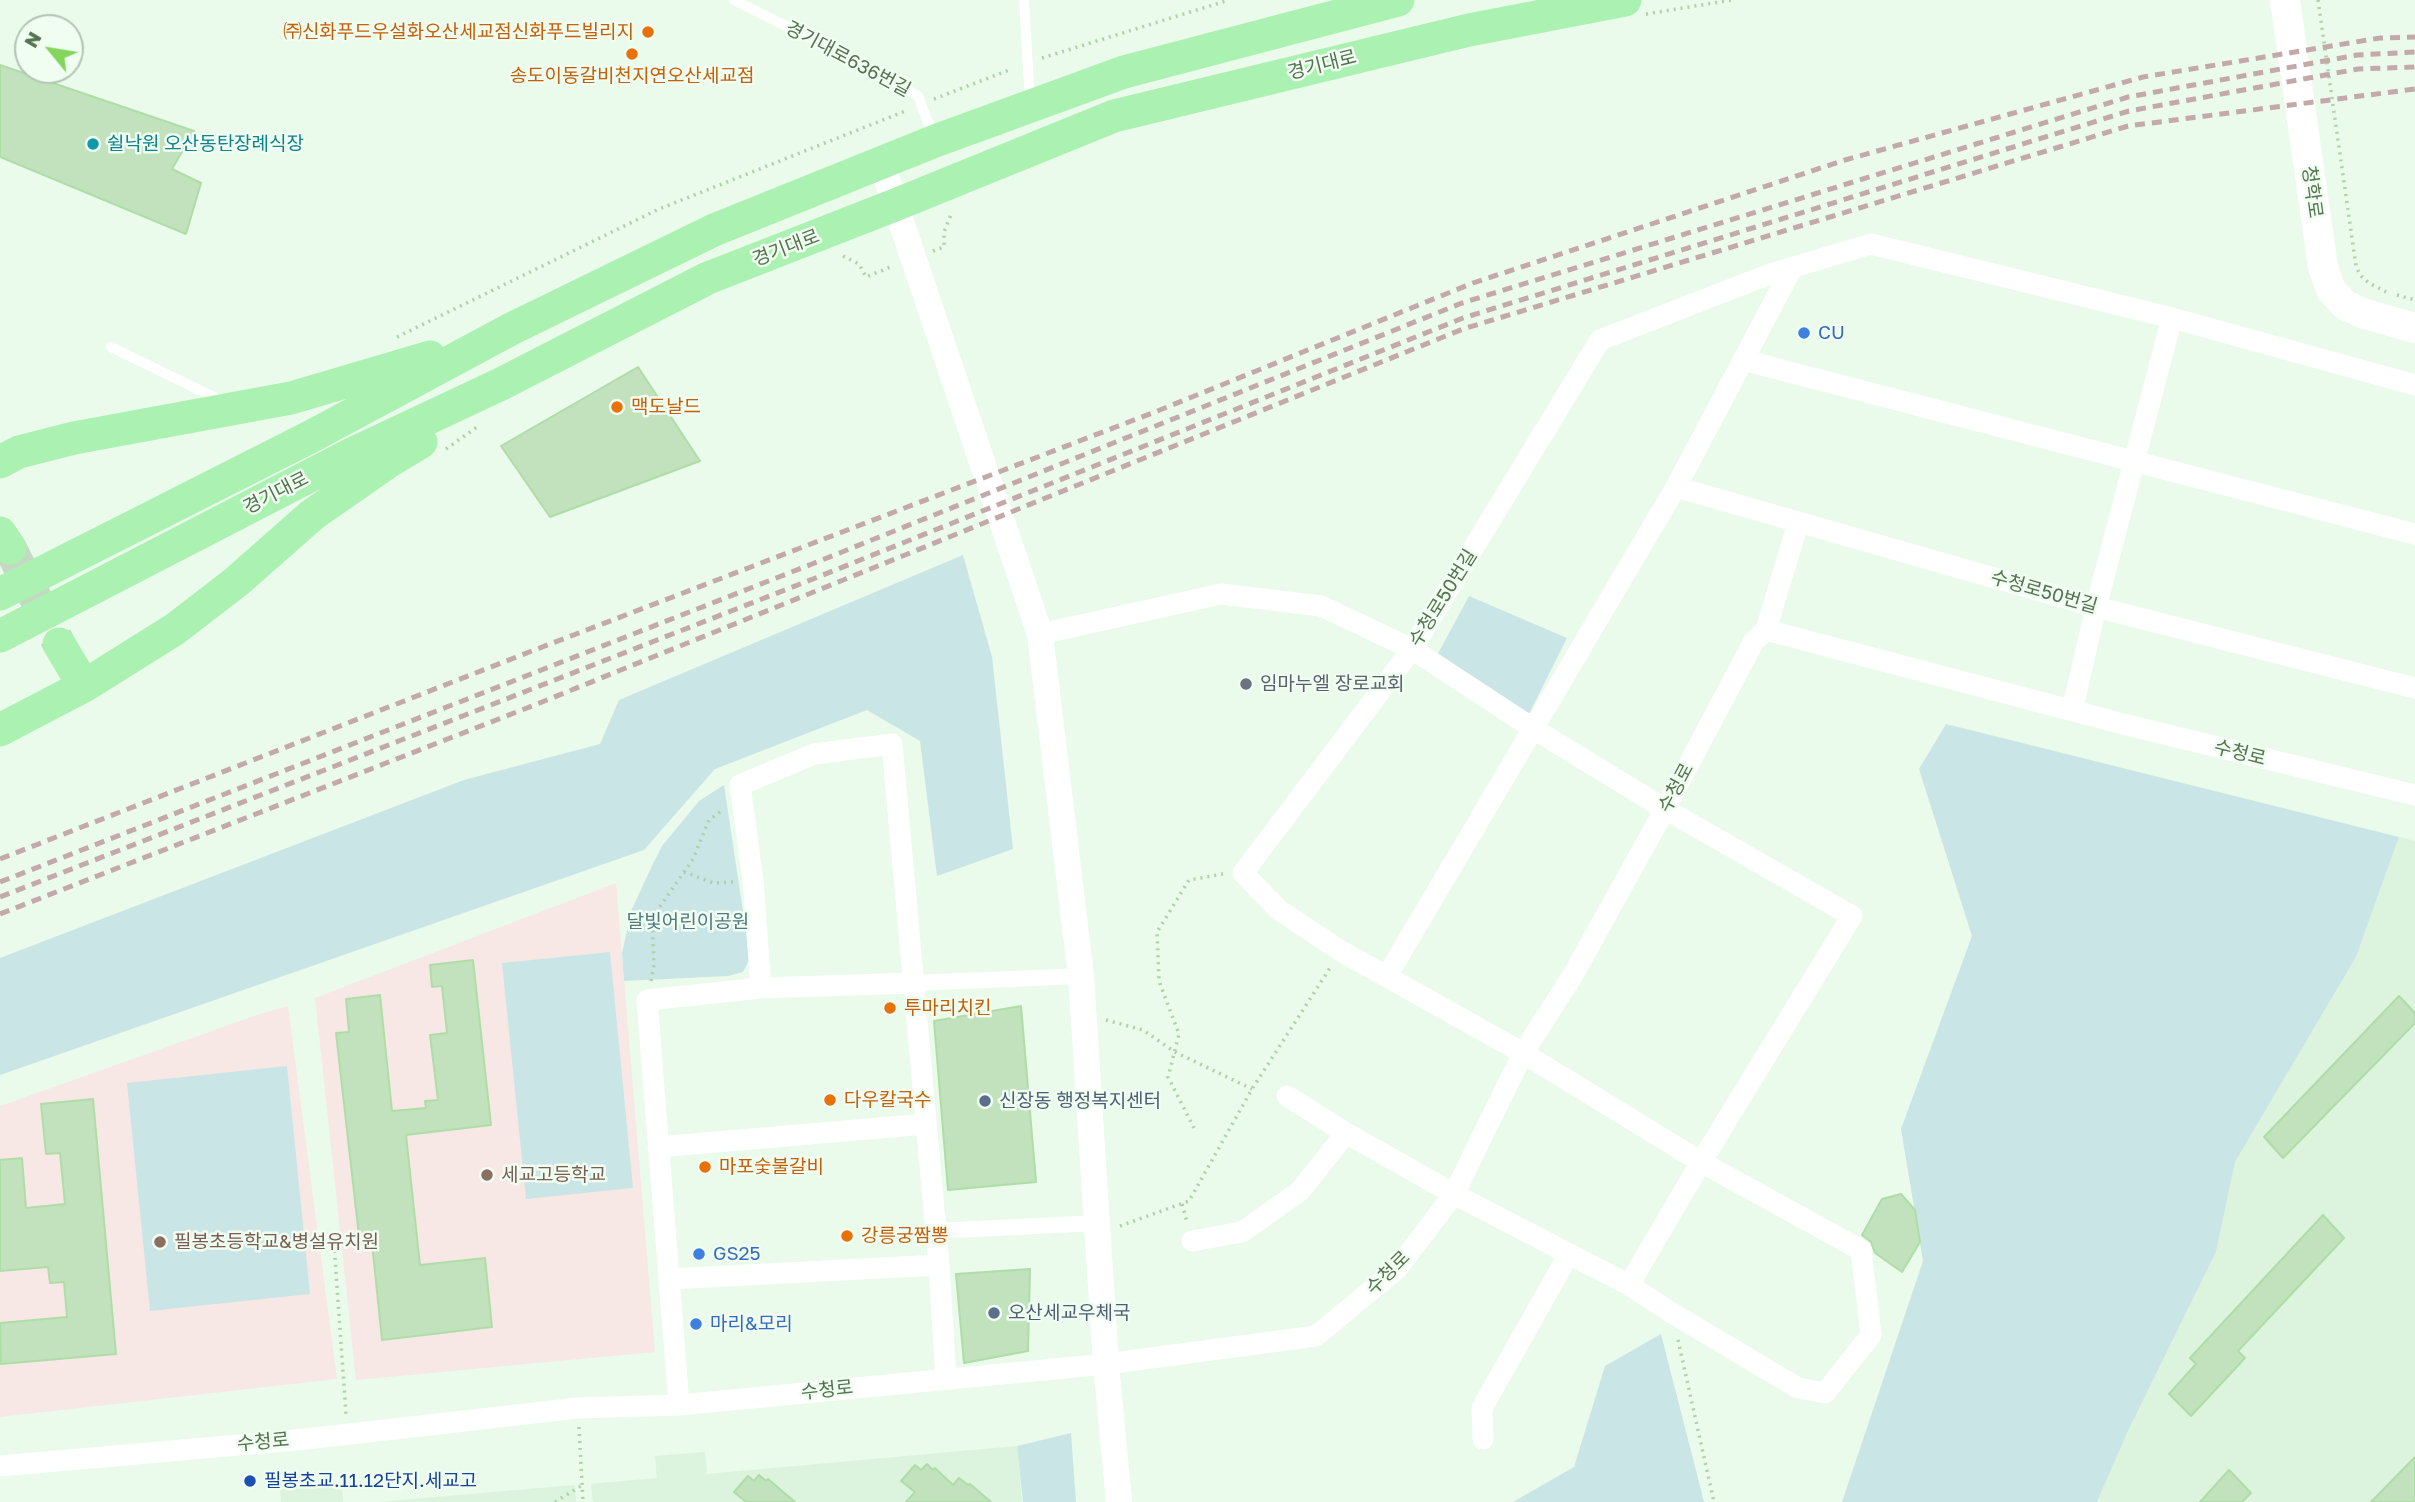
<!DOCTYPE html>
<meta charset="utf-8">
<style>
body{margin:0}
#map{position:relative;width:2415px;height:1502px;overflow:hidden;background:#eafaeb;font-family:"Golos Text",sans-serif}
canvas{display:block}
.north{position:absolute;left:14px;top:14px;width:70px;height:70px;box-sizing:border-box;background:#f0fdf1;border:2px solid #b2c5b1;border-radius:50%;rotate:300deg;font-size:19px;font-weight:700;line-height:28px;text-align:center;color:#567250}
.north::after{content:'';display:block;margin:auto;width:24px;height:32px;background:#83d55e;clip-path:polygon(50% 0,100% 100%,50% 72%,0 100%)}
</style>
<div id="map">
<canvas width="2415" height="1502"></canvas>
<div class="north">N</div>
</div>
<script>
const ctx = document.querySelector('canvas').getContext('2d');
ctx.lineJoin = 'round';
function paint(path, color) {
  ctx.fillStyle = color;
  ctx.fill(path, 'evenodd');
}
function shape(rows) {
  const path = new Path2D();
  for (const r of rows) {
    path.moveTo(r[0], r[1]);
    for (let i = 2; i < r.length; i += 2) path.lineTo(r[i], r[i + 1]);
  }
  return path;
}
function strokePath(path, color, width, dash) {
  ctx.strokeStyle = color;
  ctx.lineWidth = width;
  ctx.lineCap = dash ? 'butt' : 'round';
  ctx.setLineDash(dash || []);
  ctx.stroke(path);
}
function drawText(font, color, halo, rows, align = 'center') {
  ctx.font = font + ' "Golos Text","Noto Sans KR",sans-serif';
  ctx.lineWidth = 5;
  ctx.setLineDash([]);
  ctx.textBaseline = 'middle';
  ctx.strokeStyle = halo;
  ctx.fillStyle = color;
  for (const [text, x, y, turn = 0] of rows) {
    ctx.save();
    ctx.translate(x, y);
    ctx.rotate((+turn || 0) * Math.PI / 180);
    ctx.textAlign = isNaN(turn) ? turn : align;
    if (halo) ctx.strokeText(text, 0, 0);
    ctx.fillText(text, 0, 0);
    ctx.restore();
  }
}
paint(shape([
 [2399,837,2415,841,2415,1502,2097,1502,2128,1431,2216,1252,2235,1162,2356,957],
 [1017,1446,1022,1502,593,1502,591,1484,657,1478,655,1456,705,1452,707,1474],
 [342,1484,343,1502,281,1502,280,1489],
 [575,1485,576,1502,378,1502]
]), '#dcf3dd');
paint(shape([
 [616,883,655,1352,356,1380,315,998],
 [288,1006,337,1379,0,1417,0,1106,260,1014]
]), '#f7e8e6');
paint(shape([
 [963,555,992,657,1013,849,937,876,920,741,867,710,715,769,644,850,0,1075,0,958,464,780,600,744,619,700],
 [1469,596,1567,638,1526,720,1433,663],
 [1946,724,2399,837,2356,957,2235,1162,2216,1252,2128,1431,2097,1502,1842,1502,1923,1261,1901,1129,1972,936,1919,769],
 [724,785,750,958,743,972,728,976,624,981,622,953,632,909,650,870,662,846,699,801],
 [610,952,633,1188,526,1199,502,963],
 [287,1066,310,1294,150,1311,127,1083],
 [1661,1334,1704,1502,1513,1502,1574,1467,1605,1366],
 [1071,1433,1076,1502,1023,1502,1017,1446]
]), '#cae5e6');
const building = shape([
 [0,65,194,131,172,169,201,183,186,234,0,157,0,65],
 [638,367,700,461,550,517,501,446,638,367],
 [473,960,491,1125,406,1135,420,1265,485,1258,492,1327,382,1340,372,1243,360,1245,336,1033,349,1032,346,999,380,995,392,1111,426,1108,425,1101,438,1100,430,1035,447,1033,442,986,432,987,430,965,473,960],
 [2399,996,2415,1013,2415,1023,2283,1158,2264,1137,2399,996],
 [1021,1006,1036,1182,948,1190,934,1021,1021,1006],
 [93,1099,116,1354,1,1364,0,1323,67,1317,64,1282,50,1283,48,1267,0,1271,0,1160,22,1158,26,1208,65,1204,60,1153,46,1154,41,1104,93,1099],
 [1901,1194,1915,1210,1920,1242,1902,1272,1875,1253,1871,1242,1862,1235,1882,1199,1901,1194],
 [2323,1215,2344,1238,2238,1351,2245,1358,2191,1416,2169,1394,2196,1364,2190,1358,2323,1215],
 [1030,1269,1028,1351,964,1363,956,1274,1030,1269],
 [2415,1457,2415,1502,2371,1502,2415,1457],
 [927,1464,933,1470,935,1468,953,1485,959,1478,968,1485,970,1484,991,1502,906,1502,915,1492,901,1481,915,1465,921,1470,927,1464],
 [2229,1470,2251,1493,2242,1502,2200,1502,2229,1470],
 [759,1475,766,1481,768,1479,795,1502,746,1502,734,1492,748,1476,754,1481,759,1475]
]);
paint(building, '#c1e2bc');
strokePath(building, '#afdda7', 2);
strokePath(shape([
 [10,548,59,644]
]), '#c5d8c4', 33, [33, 17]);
strokePath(shape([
 [2318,0,2356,266,2360,275,2369,283,2386,292],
 [1646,14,1732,0],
 [1042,58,1229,0],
 [934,99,1012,69],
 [933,251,944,247,944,232,952,212],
 [843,256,859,264,866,277,893,266],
 [2397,295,2415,300],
 [397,337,659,209,908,110],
 [446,449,480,425],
 [684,872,713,883,733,882],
 [651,981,654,965,652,918,693,859,709,820,724,809],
 [1106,1020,1143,1030,1175,1052,1252,1089],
 [1194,1128,1168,1077,1179,1034,1159,981,1157,932,1189,880,1223,874],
 [1182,1204,1187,1222],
 [1120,1226,1189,1201,1252,1089,1330,968],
 [334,1244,346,1414],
 [1678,1340,1714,1502],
 [579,1427,583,1502],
 [555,1502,581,1486]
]), '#aed1a8', 3.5, [2, 5]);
strokePath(shape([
 [734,0,830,48,918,96,934,138],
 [1024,0,1030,102],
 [111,347,224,402]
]), '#fff', 10);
strokePath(shape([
 [913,983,1081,976],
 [935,1231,1097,1223]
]), '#fff', 16);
strokePath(shape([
 [1743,360,2415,534],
 [1676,487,2096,607,2415,688],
 [1766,630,1798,523],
 [1040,634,1221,594,1321,606,1412,649,1534,729,1665,809,1852,916,1701,1162,1629,1285],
 [2072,711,2096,607,2172,318],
 [1387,976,1676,487,1792,268],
 [761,988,913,983],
 [1287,1096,1346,1133,1454,1194,1629,1285,1672,1313,1798,1388,1825,1393,1871,1335,1861,1250,1701,1162,1523,1053,1341,951,1279,910,1243,873,1412,649,1600,340,1770,274,1871,244,2172,318,2415,385],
 [658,1147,926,1124],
 [1192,1241,1242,1232,1300,1191,1346,1133],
 [670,1279,939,1265],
 [679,1405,647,1000,761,988,753,881,740,785,814,754,892,744,939,1265,946,1379],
 [1483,1439,1482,1408,1569,1254],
 [0,1466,306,1439,578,1408,679,1405,1106,1364,1316,1336,1397,1269,1454,1194,1523,1053,1573,975,1665,809,1754,641,1766,630,2127,725,2415,795]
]), '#fff', 21);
strokePath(shape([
 [881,162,1040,634,1081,976,1106,1364,1119,1502]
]), '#fff', 26);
strokePath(shape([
 [2285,0,2323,267,2331,290,2345,305,2365,314,2415,328]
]), '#fff', 30);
strokePath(shape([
 [0,462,19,452,74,438,291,398,430,357],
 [0,533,10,548],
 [0,594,312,436,511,329,714,230,935,141,1124,72,1398,0],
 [0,636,352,454,501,384,708,278,895,205,1114,116,1469,30,1625,0],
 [59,644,84,686],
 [0,730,84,686,175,629,236,582,312,515,391,460,421,442]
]), '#abf1b1', 33);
strokePath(shape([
 [0,859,537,649,1155,412,1473,283,1845,160,2143,77,2380,38,2415,37],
 [0,882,812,564,1462,303,2128,97,2357,55,2415,52],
 [0,897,813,579,1463,318,2129,111,2358,69,2415,67],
 [0,914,532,706,1463,329,2128,126,2415,89]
]), '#c3a9a9', 5, [10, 7]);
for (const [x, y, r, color] of [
 [648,32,7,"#e8710a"],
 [632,54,7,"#e8710a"],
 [93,144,7,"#0f9aa8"],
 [1804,333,7,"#3f7fe0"],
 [617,407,7,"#e8710a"],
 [1246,684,7,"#6b7280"],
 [890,1008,7,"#e8710a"],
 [830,1100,7,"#e8710a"],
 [985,1101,7,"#5c6f8a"],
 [705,1167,7,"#e8710a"],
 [487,1175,7,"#8d6e63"],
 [847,1236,7,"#e8710a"],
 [160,1242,7,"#8d6e63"],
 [699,1254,7,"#3f7fe0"],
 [994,1313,7,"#5c6f8a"],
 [696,1324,7,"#3f7fe0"],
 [250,1481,7,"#1a4fb4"]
]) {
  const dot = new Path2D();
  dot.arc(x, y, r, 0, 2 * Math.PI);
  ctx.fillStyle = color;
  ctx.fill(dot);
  strokePath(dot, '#f0fdf1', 2.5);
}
drawText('19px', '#c56008', '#f0fdf1', [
 ["㈜신화푸드우설화오산세교점신화푸드빌리지",634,32,"right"],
 ["송도이동갈비천지연오산세교점",632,76,"center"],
 ["맥도날드",631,407],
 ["투마리치킨",904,1008],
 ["다우칼국수",844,1100],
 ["마포숯불갈비",719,1167],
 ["강릉궁짬뽕",861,1236]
], 'left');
drawText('19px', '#567250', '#f0fdf1', [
 ["경기대로636번길",848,59,28],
 ["경기대로",1322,65,-14],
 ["청학로",2312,192,82],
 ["경기대로",786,248,-21],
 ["경기대로",276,493,-27],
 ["수청로50번길",2044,592,16],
 ["수청로50번길",1443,598,-58],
 ["수청로",2240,753,14],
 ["수청로",1676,788,-62],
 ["수청로",1388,1273,-45],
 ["수청로",827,1390,-6],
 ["수청로",263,1442,-5]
]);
drawText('19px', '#0d838f', '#f0fdf1', [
 ["쉴낙원 오산동탄장례식장",107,144]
], 'left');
drawText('19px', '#366cbe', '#f0fdf1', [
 ["CU",1818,333],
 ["GS25",713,1254],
 ["마리&모리",710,1324]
], 'left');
drawText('19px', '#5b616d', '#f0fdf1', [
 ["임마누엘 장로교회",1260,684]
], 'left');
drawText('19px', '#507981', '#f0fdf1', [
 ["달빛어린이공원",688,922]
]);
drawText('19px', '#4e5e75', '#f0fdf1', [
 ["신장동 행정복지센터",999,1101],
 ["오산세교우체국",1008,1313]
], 'left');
drawText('19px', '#785e54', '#f0fdf1', [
 ["세교고등학교",501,1175],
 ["필봉초등학교&병설유치원",174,1242]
], 'left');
drawText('19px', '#164399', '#f0fdf1', [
 ["필봉초교.11.12단지.세교고",264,1481]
], 'left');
</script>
